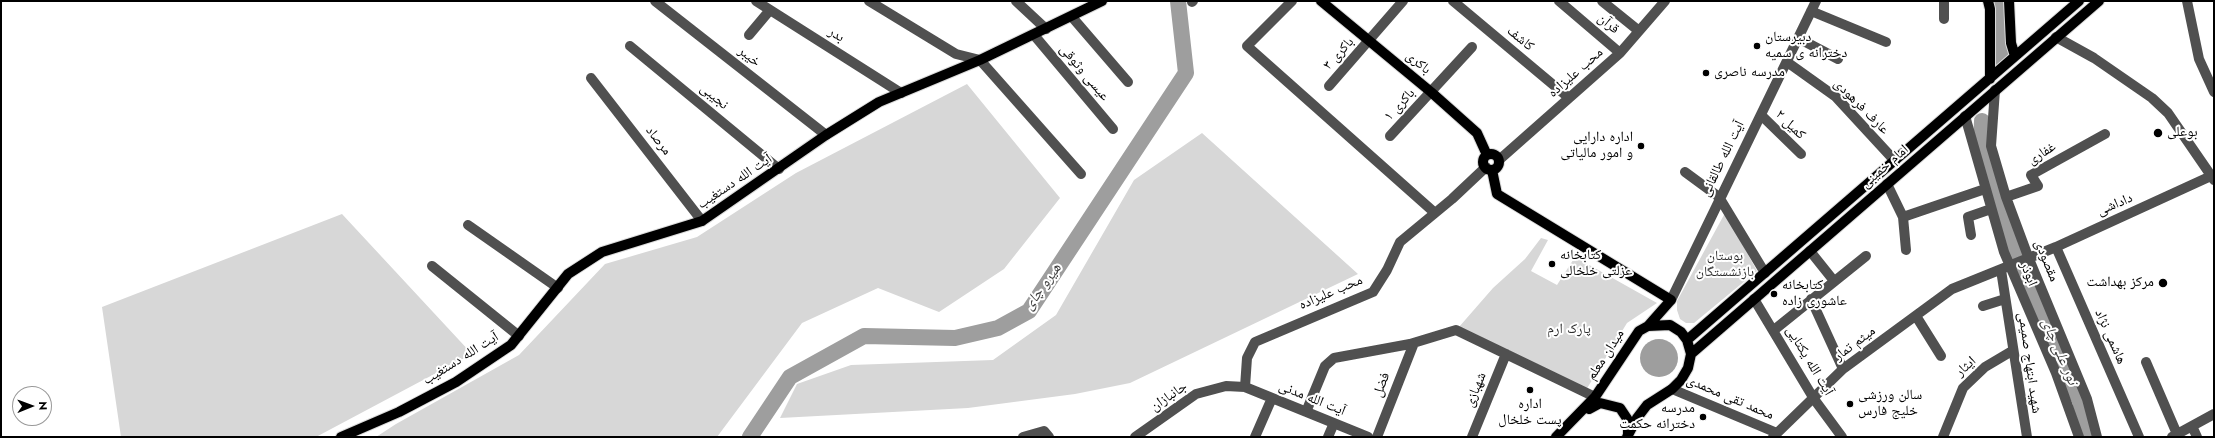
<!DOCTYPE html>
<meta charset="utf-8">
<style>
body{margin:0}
#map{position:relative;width:2215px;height:438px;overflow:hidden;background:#fff;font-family:Jost,sans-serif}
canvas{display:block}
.frame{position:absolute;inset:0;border:2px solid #000;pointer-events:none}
.north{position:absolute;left:12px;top:386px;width:40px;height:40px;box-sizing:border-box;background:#fff;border:1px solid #999;border-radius:50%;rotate:89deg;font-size:11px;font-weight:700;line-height:16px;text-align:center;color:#000}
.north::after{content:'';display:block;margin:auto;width:14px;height:18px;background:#000;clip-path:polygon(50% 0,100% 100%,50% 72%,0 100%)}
</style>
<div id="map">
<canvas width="2215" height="438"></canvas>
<div class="frame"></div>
<div class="north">N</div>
</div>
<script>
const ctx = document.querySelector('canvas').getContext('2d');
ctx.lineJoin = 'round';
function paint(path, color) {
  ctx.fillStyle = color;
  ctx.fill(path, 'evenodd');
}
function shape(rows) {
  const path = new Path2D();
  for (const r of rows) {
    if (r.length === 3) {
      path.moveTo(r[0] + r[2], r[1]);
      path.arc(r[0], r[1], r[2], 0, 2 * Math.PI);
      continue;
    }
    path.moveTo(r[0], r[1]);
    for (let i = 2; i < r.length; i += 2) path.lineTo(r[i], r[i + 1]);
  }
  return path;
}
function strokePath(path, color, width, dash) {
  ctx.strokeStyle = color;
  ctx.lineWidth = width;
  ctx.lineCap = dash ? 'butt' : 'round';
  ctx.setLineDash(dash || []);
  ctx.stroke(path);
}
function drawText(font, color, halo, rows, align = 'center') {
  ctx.font = font + ' Jost,"Noto Naskh Arabic",sans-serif';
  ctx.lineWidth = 4;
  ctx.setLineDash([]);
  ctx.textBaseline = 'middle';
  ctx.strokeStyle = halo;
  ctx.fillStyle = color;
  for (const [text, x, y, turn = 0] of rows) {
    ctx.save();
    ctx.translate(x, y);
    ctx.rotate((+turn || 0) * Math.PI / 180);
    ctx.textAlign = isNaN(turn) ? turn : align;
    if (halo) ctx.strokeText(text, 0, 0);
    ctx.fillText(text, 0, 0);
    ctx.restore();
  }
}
paint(shape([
 [967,84,1060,198,1004,269,939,312,878,288,802,323,717,437,376,437,396,424,519,355,605,264,697,237,796,173],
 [1202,133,1358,274,1130,383,1075,394,968,408,780,418,797,384,851,365,993,360,1056,315,1134,180],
 [1725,213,1757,271,1694,323,1686,323,1680,319,1677,310,1677,301],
 [342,214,472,354,316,437,121,437,102,307],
 [1541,238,1548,240,1531,271,1557,285,1575,257,1657,303,1627,323,1586,390,1459,327,1493,288,1525,259]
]), '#d7d7d7');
paint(shape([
 [1659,358,19]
]), '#9e9e9e');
strokePath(shape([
 [1997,1,2001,10,2000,58],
 [1982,121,1981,144,2018,256],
 [2023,270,2036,305,2080,401,2087,437],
 [750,437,790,377,864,336,955,338,998,328,1029,311,1186,73,1178,1]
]), '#9e9e9e', 16);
const major = shape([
 [1321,1,1431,92,1477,133,1487,155],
 [1988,1,1990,9,1990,79],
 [2009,1,2011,43,2015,56],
 [1491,162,8],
 [1492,170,1497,194,1671,300,1648,326],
 [1687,340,2079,1],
 [1691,354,2099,1],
 [1589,409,1600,403,1620,408,1628,420,1628,434],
 [341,437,399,412,456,382,511,345,568,274,602,252,702,221,826,135,879,102,980,60,1102,1],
 [1556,437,1595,397,1639,331,1648,326,1670,325,1681,332,1687,340,1691,354,1688,368,1681,380,1672,389,1647,405,1637,418,1627,437]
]);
strokePath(major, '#dbdbdb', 12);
strokePath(shape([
 [655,1,826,135],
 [756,1,901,93],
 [869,1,956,54,980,60,1081,174],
 [1016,1,1046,29],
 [1292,1,1247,46,1435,213],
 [1453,1,1569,98],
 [1559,1,1620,53],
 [1602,1,1639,31],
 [1944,1,1944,19],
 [2187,1,2199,59,2214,92],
 [1192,2,1193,1],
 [1811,11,1886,42],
 [1072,17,1128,82],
 [749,35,770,10],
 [1034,35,1113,129],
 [2056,37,2094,58,2152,98,2168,113,2214,180],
 [1798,38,1838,59],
 [630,46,779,169],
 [1787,62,1836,97,1895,161],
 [591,78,702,221],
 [1329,86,1403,1],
 [1995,90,1991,146,2006,197,2029,259,2087,399,2097,437],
 [1761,115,1801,154],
 [1965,116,2004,252,2056,373,2079,437],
 [1390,136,1472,47],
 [1499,160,1620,53,1665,1],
 [1685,172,1719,197,1765,273],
 [1887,184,1903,217,1906,250],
 [2006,197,2038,186,2031,175,2105,134],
 [1903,217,1985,189],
 [468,225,558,288],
 [1971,235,1968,217,1991,209],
 [2056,247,2139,437],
 [1810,251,1834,281],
 [432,266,519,336],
 [2001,270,2027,437],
 [1754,299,1814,399,1842,437],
 [1811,299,1843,369],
 [1671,300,1816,1],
 [1983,306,2005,299],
 [1916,316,1941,356],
 [1774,330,1866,256],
 [2146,362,2177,434],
 [1245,387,1247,358,1255,342,1373,292,1387,270,1400,242,1452,199,1486,167],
 [1672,389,1777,433],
 [1306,412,1325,366,1334,358,1410,344,1456,330,1595,397],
 [2192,426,2197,437],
 [1023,437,1044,431,1049,437],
 [1135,437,1196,394,1226,386,1245,387,1368,437],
 [1255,437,1272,398],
 [1328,437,1334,423],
 [1377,437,1414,343],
 [1472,437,1506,354],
 [1773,437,1843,369,1952,289,2056,247,2211,176],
 [1943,437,1963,388,1985,367,2012,351],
 [2172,437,2214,414]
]), '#505050', 10);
strokePath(major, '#000', 10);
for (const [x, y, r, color] of [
 [1757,46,4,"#000"],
 [1706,73,4,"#000"],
 [2158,133,5,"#000"],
 [1641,146,4,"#000"],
 [1552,264,4,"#000"],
 [2163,283,5,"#000"],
 [1774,294,4,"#000"],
 [1530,390,4,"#000"],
 [1850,404,4,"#000"],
 [1703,417,4,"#000"]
]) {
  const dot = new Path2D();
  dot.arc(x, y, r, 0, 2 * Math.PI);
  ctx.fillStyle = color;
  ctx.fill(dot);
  strokePath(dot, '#fff', 1.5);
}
drawText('14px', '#000', '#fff', [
 ["قرآن",1608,24,40],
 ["بدر",836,35,32],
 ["کاشف",1520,39,40],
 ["باکری ۳",1339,54,-48],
 ["خیبر",749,57,38],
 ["باکری",1418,63,40],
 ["عیسی وثوقی",1084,73,50],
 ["محب علیزاده",1576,73,-41],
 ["نجیبی",714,97,40],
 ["باکری ۱",1400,105,-47],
 ["عارف فرهودی",1861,107,45],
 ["کمیل ۲",1790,125,44],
 ["مرصاد",658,141,52],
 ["غفاری",2042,154,-32],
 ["آیت الله طالقانی",1723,159,-64],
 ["امام خمینی",1885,167,-41],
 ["آیت الله دستغیب",735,182,-34],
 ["داداشی",2115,205,-23],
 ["مقصودی",2046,261,68],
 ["ابوذر",2028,274,68],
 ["محب علیزاده",1331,293,-23],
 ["هاشمی نژاد",2110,337,66],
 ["میثم تمار",1855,344,-37],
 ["میدان معلم",1606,355,-57],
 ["آیت الله دستغیب",461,359,-32],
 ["آیت الله یکتایی",1809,361,59],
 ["شهید ابتهاج صمیمی",2029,363,82],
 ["ایثار",1966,367,-42],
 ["فضل",1382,385,-69],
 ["شهبازی",1476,390,-68],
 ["جانبازان",1169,397,-34],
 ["محمد تقی محمدی",1730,398,23],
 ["آیت‌ الله مدنی",1312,399,22]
]);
drawText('14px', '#000', '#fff', [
 ["دبیرستان",1765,38],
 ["دخترانه ی سمیه",1765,54],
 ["مدرسه ناصری",1714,73],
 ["بوعلی",2167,133],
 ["اداره دارایی",1633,138,"right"],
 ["و امور مالیاتی",1633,154,"right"],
 ["کتابخانه",1560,256],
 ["عزلتی خلخالی",1560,272],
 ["مرکز بهداشت",2154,283,"right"],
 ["کتابخانه",1782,286],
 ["عاشوری زاده",1782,302],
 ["سالن ورزشی",1858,396],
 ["خلیج فارس",1858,412],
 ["اداره",1530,405,"center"],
 ["پست خلخال",1530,421,"center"],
 ["مدرسه",1695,409,"right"],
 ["دخترانه حکمت",1695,425,"right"]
], 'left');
drawText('14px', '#2e2e2e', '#fff', [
 ["بوستان",1725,257],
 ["بازنشستگان",1725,273],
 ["پارک ارم",1569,330]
]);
drawText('italic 15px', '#3f3f3f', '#fff', [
 ["هیرو چای",1043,287,-54],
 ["نور علی چای",2059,352,67]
]);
</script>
